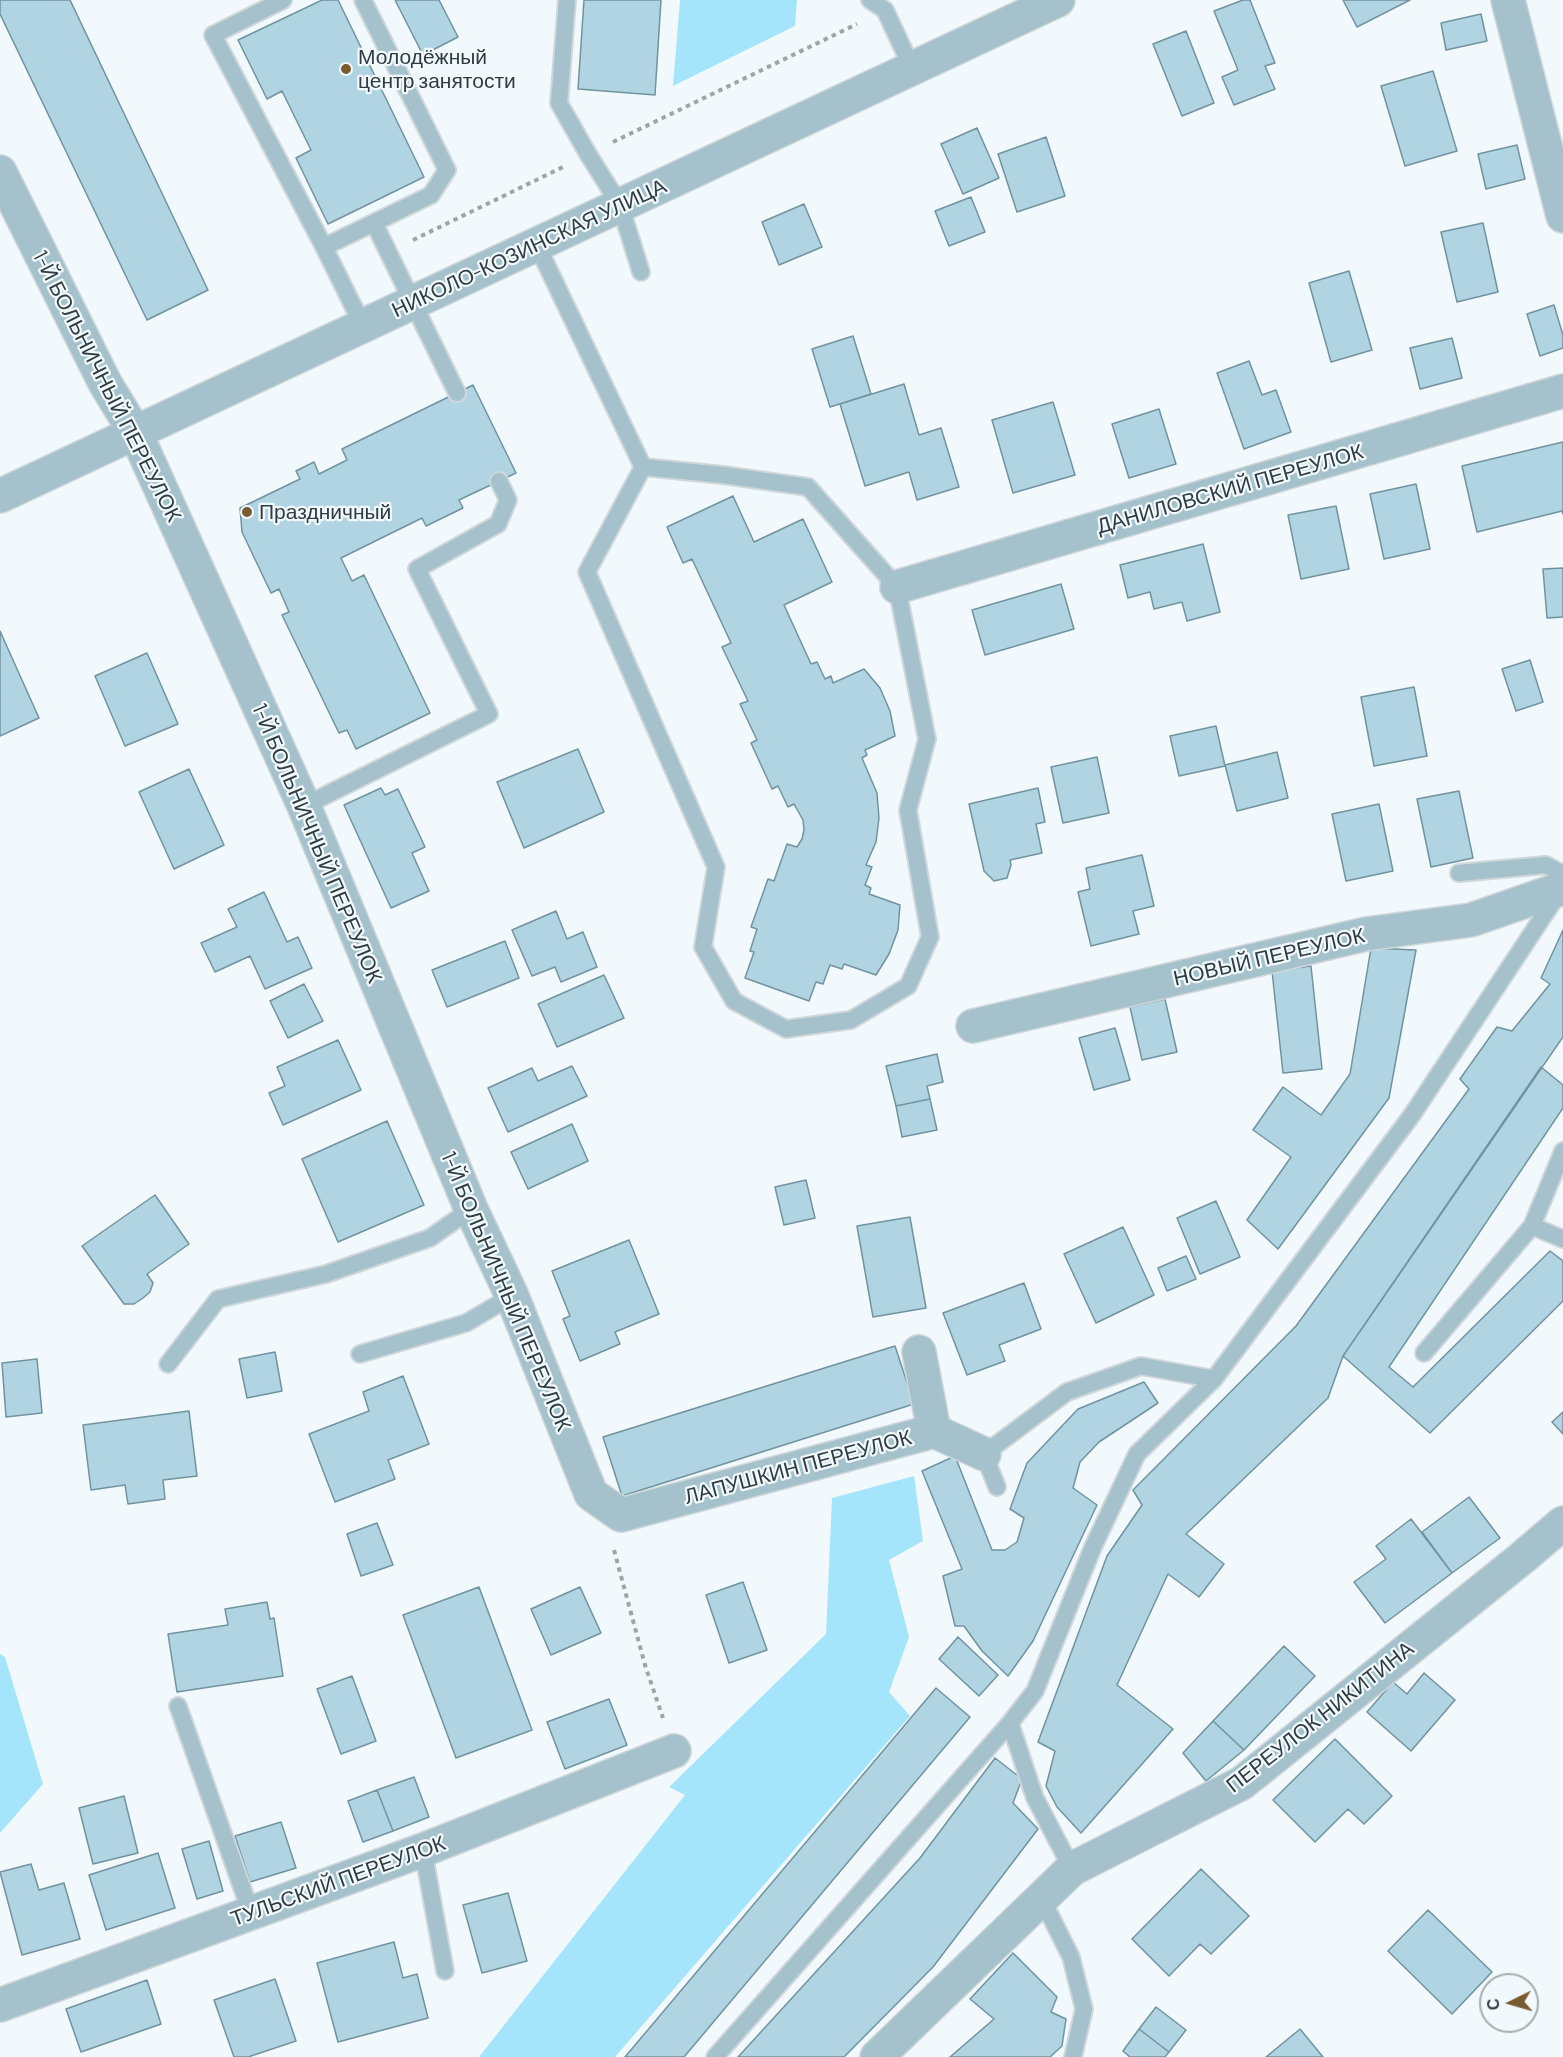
<!DOCTYPE html>
<meta charset="utf-8">
<style>
body{margin:0}
#map{position:relative;width:1563px;height:2057px;overflow:hidden;background:#f2f9fc;font-family:Barlow,sans-serif}
canvas{display:block}
.north{position:absolute;left:1479px;top:1973px;width:60px;height:60px;box-sizing:border-box;background:#f2f9fc;border:2px solid #a4aeb2;border-radius:50%;rotate:265deg;font-size:16px;font-weight:700;line-height:24px;text-align:center;color:#2f3d43}
.north::after{content:'';display:block;margin:auto;width:21px;height:27px;background:#7a5a30;clip-path:polygon(50% 0,100% 100%,50% 72%,0 100%)}
</style>
<div id="map">
<canvas width="1563" height="2057"></canvas>
<div class="north">С</div>
</div>
<script>
const ctx = document.querySelector('canvas').getContext('2d');
ctx.lineJoin = 'round';
function paint(path, color) {
  ctx.fillStyle = color;
  ctx.fill(path, 'evenodd');
}
function shape(rows) {
  const path = new Path2D();
  for (const r of rows) {
    path.moveTo(r[0], r[1]);
    for (let i = 2; i < r.length; i += 2) path.lineTo(r[i], r[i + 1]);
  }
  return path;
}
function strokePath(path, color, width, dash) {
  ctx.strokeStyle = color;
  ctx.lineWidth = width;
  ctx.lineCap = dash ? 'butt' : 'round';
  ctx.setLineDash(dash || []);
  ctx.stroke(path);
}
function drawText(font, color, halo, rows, align = 'center') {
  ctx.font = font + ' Barlow,sans-serif';
  ctx.lineWidth = 4.5;
  ctx.setLineDash([]);
  ctx.textBaseline = 'middle';
  ctx.strokeStyle = halo;
  ctx.fillStyle = color;
  for (const [text, x, y, turn = 0] of rows) {
    ctx.save();
    ctx.translate(x, y);
    ctx.rotate((+turn || 0) * Math.PI / 180);
    ctx.textAlign = isNaN(turn) ? turn : align;
    if (halo) ctx.strokeText(text, 0, 0);
    ctx.fillText(text, 0, 0);
    ctx.restore();
  }
}
paint(shape([
 [680,0,797,0,795,26,673,86],
 [914,1476,923,1541,889,1560,909,1637,889,1692,910,1716,615,2057,479,2057,685,1795,669,1787,826,1634,832,1498],
 [0,1654,5,1657,43,1784,0,1833]
]), '#a5e5fc');
const building = shape([
 [0,0,70,0,208,290,147,320,0,14,0,0],
 [322,0,338,0,424,177,328,224,296,158,311,150,282,91,267,99,238,40,322,0],
 [395,0,439,0,458,37,423,55,395,0],
 [584,0,661,0,655,95,578,89,584,0],
 [1243,0,1250,0,1275,63,1265,66,1275,89,1234,105,1222,77,1238,70,1214,11,1243,0],
 [1343,0,1410,0,1357,27,1343,0],
 [1481,14,1487,41,1446,50,1441,23,1481,14],
 [1186,31,1214,103,1182,116,1153,44,1186,31],
 [1433,71,1457,151,1405,166,1381,86,1433,71],
 [977,128,999,178,963,194,941,144,977,128],
 [1046,137,1065,196,1017,212,998,154,1046,137],
 [1517,145,1525,179,1486,189,1478,154,1517,145],
 [971,197,985,232,949,246,935,211,971,197],
 [804,204,822,247,779,265,762,222,804,204],
 [1483,223,1498,292,1457,302,1441,232,1483,223],
 [1349,271,1372,350,1331,362,1309,283,1349,271],
 [1554,305,1563,335,1563,348,1540,356,1527,314,1554,305],
 [853,336,871,394,830,407,812,349,853,336],
 [1452,338,1462,378,1420,389,1410,348,1452,338],
 [1249,361,1262,395,1276,390,1291,432,1244,449,1217,373,1249,361],
 [904,384,919,435,941,428,959,487,917,500,909,472,865,486,840,404,904,384],
 [473,385,516,473,459,500,463,508,426,526,422,518,341,558,352,581,364,575,430,713,356,749,347,730,339,733,282,615,289,612,279,589,271,593,242,532,240,508,300,479,296,471,314,462,319,474,347,460,342,449,473,385],
 [1053,402,1075,475,1013,493,992,420,1053,402],
 [1159,409,1176,464,1129,478,1112,424,1159,409],
 [1563,442,1563,514,1562,511,1477,532,1462,466,1563,442],
 [1416,484,1430,549,1384,559,1370,494,1416,484],
 [733,496,754,542,803,519,832,582,784,605,811,664,817,662,825,679,831,676,833,683,864,669,880,688,890,711,895,736,865,750,867,755,862,758,877,793,879,818,876,842,866,865,872,867,865,885,871,888,869,894,900,905,898,930,889,954,876,975,844,964,842,969,830,965,823,984,816,982,809,1001,745,978,754,952,750,951,757,929,751,927,768,879,774,881,787,844,797,847,802,839,804,830,803,820,794,804,788,807,778,786,772,789,751,743,757,740,740,704,748,701,722,647,731,643,692,559,683,563,667,527,733,496],
 [1336,506,1349,569,1301,579,1288,515,1336,506],
 [1203,544,1220,612,1187,621,1182,602,1154,609,1150,592,1128,598,1120,565,1203,544],
 [1563,568,1563,617,1547,618,1543,569,1563,568],
 [1061,584,1074,629,985,655,972,610,1061,584],
 [0,631,39,718,0,736,0,631],
 [147,653,178,724,125,746,95,676,147,653],
 [1530,660,1543,702,1516,711,1502,669,1530,660],
 [1414,687,1427,756,1374,766,1361,697,1414,687],
 [1216,726,1225,766,1179,776,1170,736,1216,726],
 [578,749,604,812,524,848,497,782,578,749],
 [1277,752,1288,798,1237,811,1225,765,1277,752],
 [1097,757,1109,813,1063,823,1051,767,1097,757],
 [189,769,224,845,174,869,139,792,189,769],
 [381,788,385,795,398,789,425,847,412,853,429,891,391,908,344,805,381,788],
 [1038,788,1045,822,1036,824,1042,853,1010,860,1011,865,1007,878,994,881,984,871,969,804,1038,788],
 [1459,791,1473,858,1431,867,1417,799,1459,791],
 [1379,804,1393,871,1346,881,1332,814,1379,804],
 [1142,855,1154,906,1133,911,1139,934,1091,946,1078,892,1090,889,1086,868,1142,855],
 [264,892,287,942,298,937,312,968,265,989,250,956,215,972,201,943,237,927,228,909,264,892],
 [556,911,567,939,583,932,597,967,561,982,555,967,532,976,512,930,556,911],
 [1563,930,1563,1037,1343,1356,1328,1398,1186,1534,1224,1564,1199,1597,1168,1574,1117,1685,1173,1729,1081,1833,1057,1807,1046,1786,1055,1751,1038,1742,1107,1556,1142,1505,1133,1490,1296,1326,1469,1089,1460,1079,1497,1027,1512,1031,1550,984,1541,978,1563,930],
 [505,941,519,978,447,1007,432,970,505,941],
 [1371,948,1416,950,1389,1098,1278,1249,1247,1220,1291,1157,1253,1130,1283,1087,1321,1115,1350,1074,1371,948],
 [1311,966,1322,1069,1283,1073,1272,971,1311,966],
 [604,975,624,1018,557,1047,538,1004,604,975],
 [304,984,323,1021,288,1038,270,1001,304,984],
 [1165,999,1177,1052,1142,1060,1130,1007,1165,999],
 [1115,1028,1130,1080,1094,1090,1079,1038,1115,1028],
 [338,1040,361,1090,283,1125,269,1093,285,1086,277,1067,338,1040],
 [937,1054,943,1082,927,1086,930,1099,896,1106,886,1066,937,1054],
 [572,1066,587,1096,508,1132,488,1088,532,1068,538,1081,572,1066],
 [1541,1067,1563,1085,1563,1108,1389,1367,1413,1387,1550,1251,1563,1261,1563,1301,1430,1433,1343,1356,1541,1067],
 [930,1099,937,1130,902,1137,896,1106,930,1099],
 [387,1121,424,1205,338,1242,302,1159,387,1121],
 [572,1124,588,1161,528,1189,511,1152,572,1124],
 [806,1180,815,1218,784,1225,775,1187,806,1180],
 [155,1195,189,1244,147,1274,153,1283,150,1292,143,1298,134,1304,124,1304,82,1246,155,1195],
 [1216,1201,1240,1257,1200,1274,1177,1218,1216,1201],
 [910,1217,926,1308,873,1317,857,1226,910,1217],
 [1123,1227,1154,1295,1096,1323,1064,1254,1123,1227],
 [629,1240,659,1314,615,1332,620,1344,580,1361,563,1319,570,1316,552,1271,629,1240],
 [1186,1256,1196,1279,1167,1291,1158,1268,1186,1256],
 [1024,1283,1041,1329,999,1345,1005,1361,967,1375,943,1313,1024,1283],
 [895,1346,914,1404,622,1496,603,1437,895,1346],
 [275,1352,282,1391,247,1398,239,1359,275,1352],
 [37,1359,42,1413,6,1417,2,1363,37,1359],
 [403,1376,429,1444,388,1460,395,1479,335,1502,309,1434,369,1411,363,1392,403,1376],
 [1144,1382,1158,1403,1099,1442,1080,1462,1073,1488,1097,1505,1033,1641,1008,1676,982,1651,964,1626,955,1626,943,1576,962,1569,922,1471,955,1456,992,1550,1005,1550,1017,1542,1024,1518,1010,1509,1027,1463,1078,1409,1144,1382],
 [189,1411,197,1476,163,1480,165,1499,128,1504,125,1485,91,1490,83,1425,189,1411],
 [1563,1412,1563,1434,1552,1422,1563,1412],
 [1469,1497,1500,1538,1452,1573,1422,1532,1469,1497],
 [1411,1519,1452,1573,1385,1623,1354,1582,1386,1559,1376,1546,1411,1519],
 [377,1523,393,1565,361,1576,347,1534,377,1523],
 [743,1582,767,1650,729,1663,706,1595,743,1582],
 [479,1587,532,1730,456,1758,403,1615,479,1587],
 [580,1587,601,1633,551,1655,531,1609,580,1587],
 [267,1602,270,1619,274,1618,283,1676,177,1692,168,1634,228,1625,225,1609,267,1602],
 [958,1637,998,1675,979,1696,939,1659,958,1637],
 [1284,1646,1315,1676,1244,1750,1213,1721,1284,1646],
 [1424,1673,1455,1700,1411,1751,1367,1712,1393,1682,1407,1694,1424,1673],
 [352,1676,376,1741,341,1754,317,1689,352,1676],
 [936,1688,970,1717,684,2057,625,2057,936,1688],
 [609,1699,627,1745,565,1769,547,1722,609,1699],
 [1213,1721,1244,1750,1206,1781,1183,1753,1213,1721],
 [1335,1739,1392,1796,1364,1824,1348,1809,1315,1842,1273,1800,1335,1739],
 [995,1758,1022,1779,1013,1803,1038,1829,933,1967,844,2057,738,2057,920,1858,995,1758],
 [414,1777,429,1817,393,1831,377,1790,414,1777],
 [377,1790,393,1831,363,1842,348,1801,377,1790],
 [124,1796,138,1853,93,1864,79,1808,124,1796],
 [281,1822,296,1868,250,1882,235,1836,281,1822],
 [209,1841,223,1891,197,1899,182,1849,209,1841],
 [158,1853,175,1908,106,1930,89,1875,158,1853],
 [31,1864,39,1890,64,1883,80,1939,22,1955,0,1872,31,1864],
 [1201,1869,1249,1916,1211,1954,1200,1944,1169,1976,1132,1939,1201,1869],
 [508,1893,527,1961,482,1973,463,1905,508,1893],
 [1428,1910,1492,1972,1452,2014,1388,1951,1428,1910],
 [394,1942,403,1978,417,1974,428,2018,338,2042,317,1963,394,1942],
 [1013,1953,1057,1997,1051,2012,1066,2019,1062,2046,1050,2057,950,2057,994,2019,970,1999,1013,1953],
 [275,1979,296,2041,248,2057,234,2057,214,2000,275,1979],
 [147,1980,161,2024,81,2052,66,2009,147,1980],
 [1156,2007,1186,2030,1169,2052,1139,2029,1156,2007],
 [1139,2029,1169,2052,1165,2057,1130,2057,1123,2051,1139,2029],
 [1300,2029,1323,2057,1266,2057,1300,2029]
]);
paint(building, '#b1d4e2');
strokePath(building, '#71939f', 1.5);
const lane = shape([
 [283,0,213,35,324,247,363,326],
 [567,0,559,103,588,154,620,205,641,272],
 [870,0,885,10,912,68],
 [374,223,457,393],
 [537,245,643,467,587,572,716,867,703,947,734,1001,786,1029,851,1020,908,986,930,937,908,810,927,739,897,587,808,487,723,475,643,467],
 [324,247,431,195,447,170,363,0],
 [304,806,489,714,417,569,498,524,508,500,499,481],
 [1459,873,1546,865,1563,874],
 [1532,1226,1563,1151],
 [1424,1353,1532,1226,1563,1239],
 [360,1354,466,1323,512,1296],
 [168,1364,218,1299,326,1274,430,1238,471,1209],
 [997,1487,984,1454,1067,1392,1141,1366,1214,1379,1412,1115,1558,894],
 [178,1706,251,1913],
 [1010,1723,1035,1798,1072,1869],
 [423,1850,445,1971],
 [1042,1899,1071,1957,1084,2009,1073,2057],
 [715,2057,1010,1723,1035,1691,1093,1547,1137,1454,1214,1379]
]);
const street = shape([
 [1508,0,1563,216],
 [0,172,105,383,136,434,304,806,471,1209,512,1296,591,1494,621,1515,934,1431,919,1352],
 [0,496,1058,0],
 [897,587,1563,391],
 [973,1026,1366,934,1471,920,1563,888],
 [934,1431,984,1454],
 [0,2005,423,1850,674,1751],
 [877,2057,1072,1869,1242,1783,1522,1558,1563,1523]
]);
strokePath(lane, '#cfd7db', 20);
strokePath(street, '#cfd7db', 36);
strokePath(shape([
 [613,142,857,24],
 [413,240,563,167],
 [614,1550,645,1665,663,1718]
]), '#9ba5aa', 4, [4.5, 4.5]);
strokePath(lane, '#a5c1cc', 16);
strokePath(street, '#a5c1cc', 33);
for (const [x, y, r, color] of [
 [346,69,6,"#7a5a30"],
 [247,512,6,"#7a5a30"]
]) {
  const dot = new Path2D();
  dot.arc(x, y, r, 0, 2 * Math.PI);
  ctx.fillStyle = color;
  ctx.fill(dot);
  strokePath(dot, '#f2f9fc', 2);
}
drawText('21px', '#2f3d43', '#f2f9fc', [
 ["Молодёжный",358,57],
 ["центр занятости",358,81],
 ["Праздничный",259,512]
], 'left');
drawText('21px', '#2f3d43', '#f2f9fc', [
 ["НИКОЛО-КОЗИНСКАЯ УЛИЦА",529,248,-25],
 ["1-Й БОЛЬНИЧНЫЙ ПЕРЕУЛОК",107,386,63],
 ["ДАНИЛОВСКИЙ ПЕРЕУЛОК",1230,489,-16],
 ["1-Й БОЛЬНИЧНЫЙ ПЕРЕУЛОК",317,843,67],
 ["НОВЫЙ ПЕРЕУЛОК",1269,957,-13],
 ["1-Й БОЛЬНИЧНЫЙ ПЕРЕУЛОК",506,1291,67],
 ["ЛАПУШКИН ПЕРЕУЛОК",798,1467,-15],
 ["ПЕРЕУЛОК НИКИТИНА",1320,1717,-38],
 ["ТУЛЬСКИЙ ПЕРЕУЛОК",338,1881,-20]
]);
</script>
